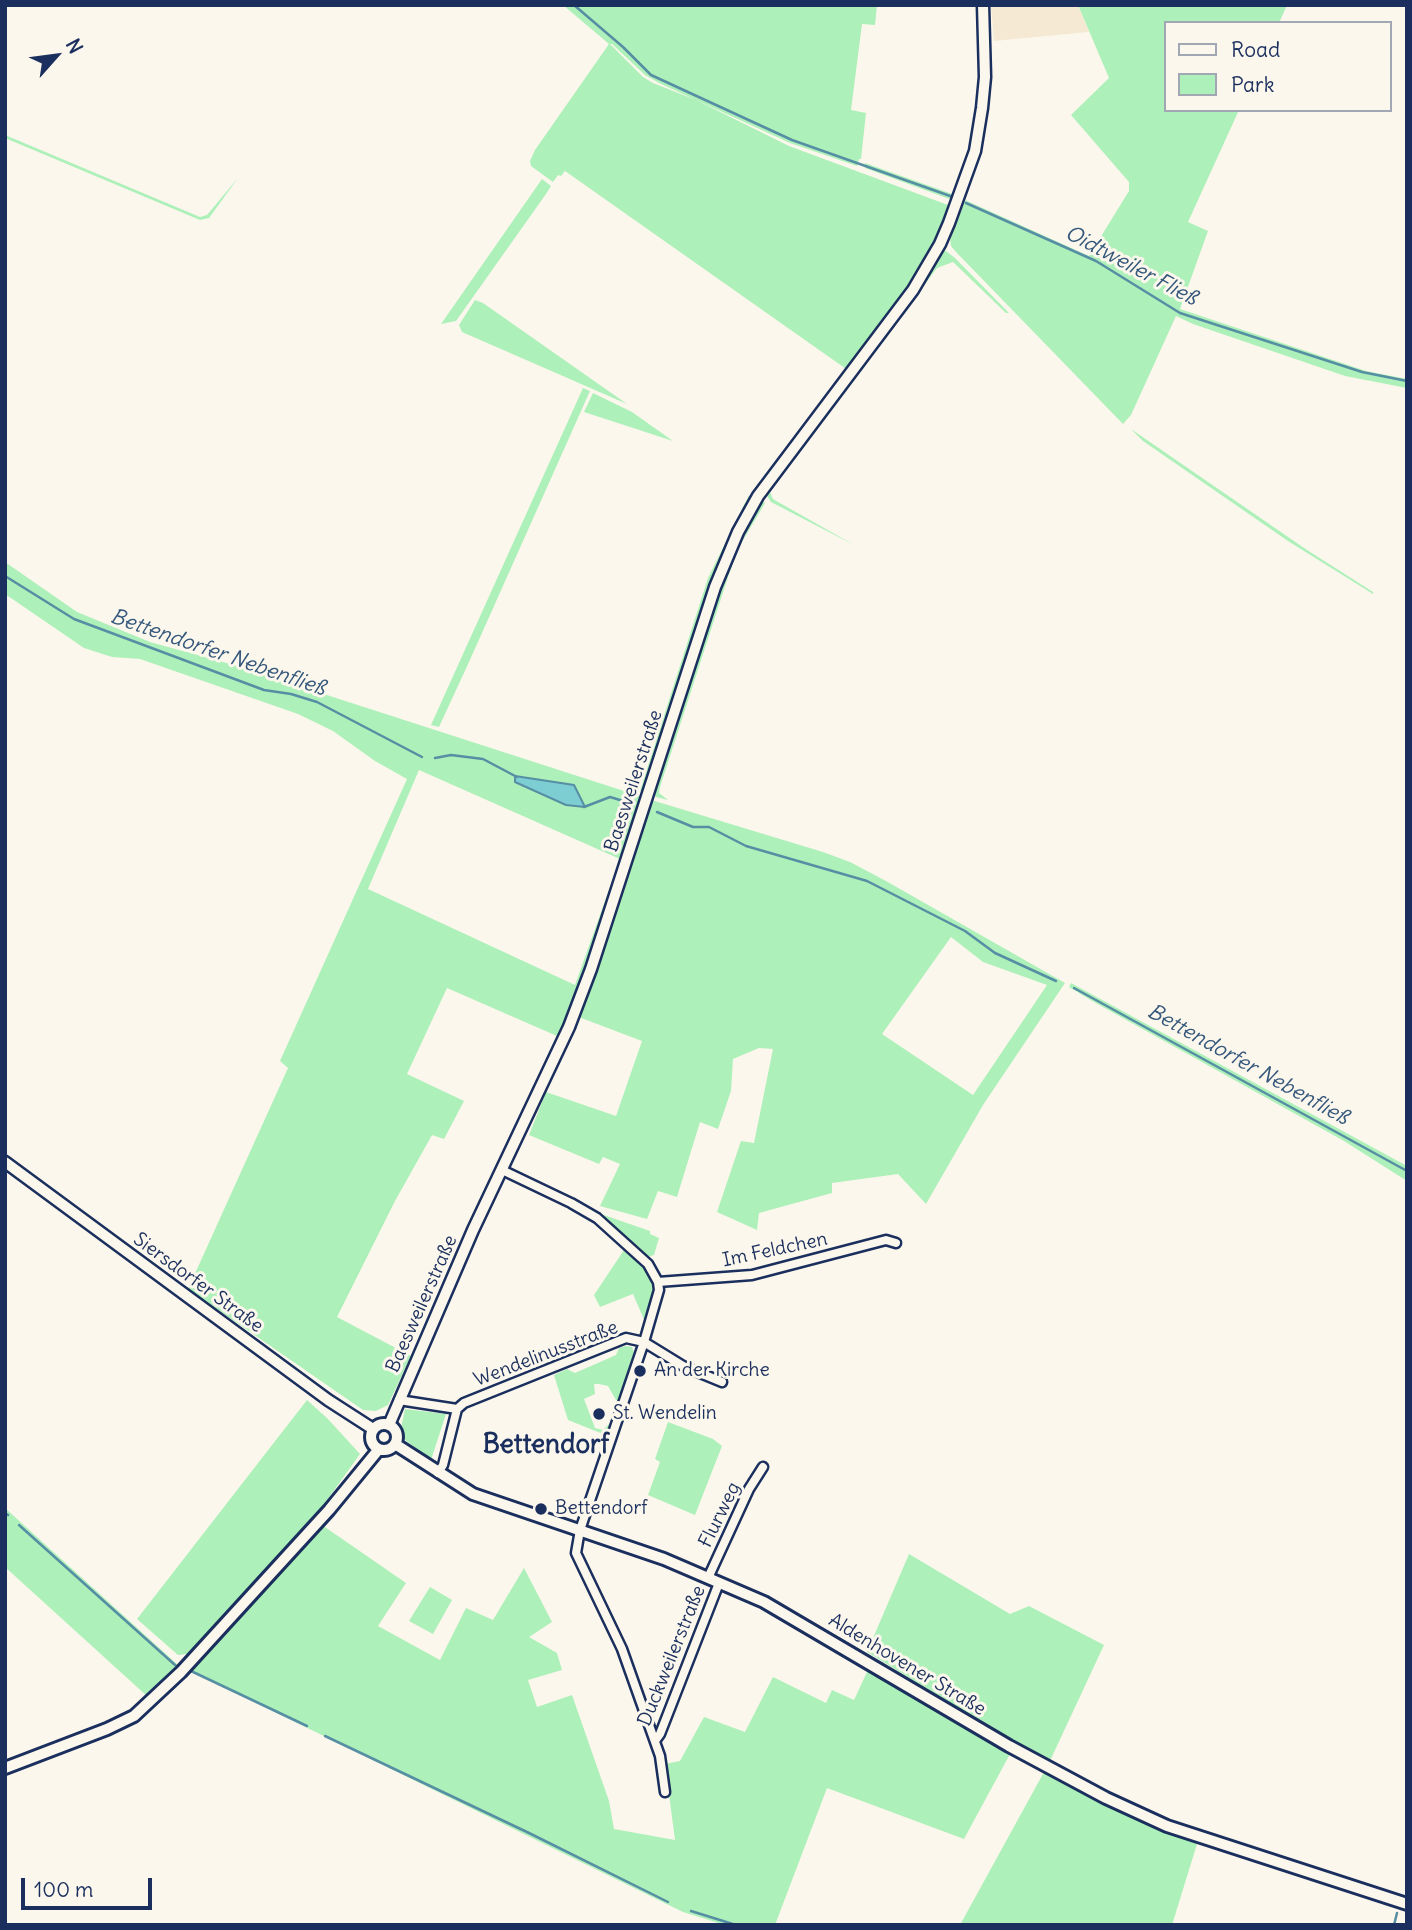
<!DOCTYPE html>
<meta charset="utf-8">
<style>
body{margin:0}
#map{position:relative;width:1412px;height:1930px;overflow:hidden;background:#fbf7ec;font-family:Delius,sans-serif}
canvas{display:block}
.frame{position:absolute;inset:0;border:7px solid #1b2f5e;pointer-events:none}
.legend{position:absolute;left:1164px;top:21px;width:228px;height:91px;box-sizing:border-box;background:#fbf7ec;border:2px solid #a1a7b3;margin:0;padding:9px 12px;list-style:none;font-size:21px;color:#1b2f5e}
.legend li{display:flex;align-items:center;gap:14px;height:35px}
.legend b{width:35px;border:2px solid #a1a7b3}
.north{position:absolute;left:21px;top:21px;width:70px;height:70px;-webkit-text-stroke:5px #fbf7ec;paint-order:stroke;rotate:62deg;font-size:19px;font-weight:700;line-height:28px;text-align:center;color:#1b2f5e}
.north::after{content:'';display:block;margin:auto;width:24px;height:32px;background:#1b2f5e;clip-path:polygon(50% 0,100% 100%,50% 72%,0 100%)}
.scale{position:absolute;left:21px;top:1878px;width:131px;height:32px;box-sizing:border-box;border:4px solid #1b2f5e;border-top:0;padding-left:9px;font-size:21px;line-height:24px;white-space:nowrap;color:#1b2f5e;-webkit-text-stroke:5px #fbf7ec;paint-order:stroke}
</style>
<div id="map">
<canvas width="1412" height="1930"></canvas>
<div class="frame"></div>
<ul class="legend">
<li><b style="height:9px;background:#fbf7ec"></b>Road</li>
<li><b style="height:19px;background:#aef0b9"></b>Park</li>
</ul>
<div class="north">N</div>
<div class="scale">100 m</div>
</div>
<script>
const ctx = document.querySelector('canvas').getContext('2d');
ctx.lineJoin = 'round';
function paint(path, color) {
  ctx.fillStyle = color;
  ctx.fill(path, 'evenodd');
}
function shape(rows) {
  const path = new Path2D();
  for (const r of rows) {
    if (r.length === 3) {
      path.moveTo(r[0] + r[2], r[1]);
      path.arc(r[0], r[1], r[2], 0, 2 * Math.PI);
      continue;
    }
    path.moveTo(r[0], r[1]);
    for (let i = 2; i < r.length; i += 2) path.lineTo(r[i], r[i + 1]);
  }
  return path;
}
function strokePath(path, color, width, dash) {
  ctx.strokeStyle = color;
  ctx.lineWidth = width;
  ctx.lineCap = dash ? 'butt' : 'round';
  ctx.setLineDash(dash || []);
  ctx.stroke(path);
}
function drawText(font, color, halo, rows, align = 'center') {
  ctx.font = font + ' Delius,sans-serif';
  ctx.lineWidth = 6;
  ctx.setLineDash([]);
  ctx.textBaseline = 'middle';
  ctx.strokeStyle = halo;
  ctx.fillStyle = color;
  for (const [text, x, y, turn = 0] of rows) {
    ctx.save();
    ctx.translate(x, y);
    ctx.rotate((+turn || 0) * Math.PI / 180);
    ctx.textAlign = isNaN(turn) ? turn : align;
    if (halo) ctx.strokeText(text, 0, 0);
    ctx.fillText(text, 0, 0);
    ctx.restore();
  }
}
paint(shape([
 [991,5,1078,5,1089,32,994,41]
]), '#f5e9d3');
paint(shape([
 [563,5,877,5,875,25,862,24,851,110,866,113,861,159,859,159,857,166,790,143,659,83,645,75,612,44,610,44,643,77,653,83,696,100,789,146,948,205,949,210,946,218,928,256,907,287,908,290,849,371,565,171,561,176,558,175,553,182,531,166,530,161,535,150,609,44],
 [1078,5,1287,5,1279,23,1165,23,1165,110,1239,110,1188,222,1208,231,1180,309,1366,371,1407,379,1407,388,1345,376,1193,324,1176,316,1131,415,1123,424,956,252,951,246,950,237,965,200,1089,256,1129,191,1129,182,1071,115,1109,78],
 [5,135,200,217,207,215,238,178,209,218,200,220,5,138],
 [865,163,955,195,952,200,865,168],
 [542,179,551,186,546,194,456,321,441,324],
 [942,248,955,258,1009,313,1006,313,953,262,937,268,770,492,773,499,778,502,856,546,771,502,766,494,888,329],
 [475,300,483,303,627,404,462,332,459,325],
 [583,388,590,391,469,662,439,727,431,725],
 [593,393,632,412,673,441,584,412],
 [1131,429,1307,550,1373,592,1373,594,1288,541,1143,441],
 [749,495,749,504,717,568,645,789,640,791,708,578],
 [761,501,765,503,739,547,728,577,660,787,659,793,668,800,656,797,654,795,722,579,735,546],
 [5,562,77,612,150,642,234,665,658,802,823,852,850,862,886,881,1065,983,983,1105,926,1204,898,1174,832,1183,832,1193,759,1213,757,1230,717,1212,741,1141,754,1143,773,1049,759,1048,733,1059,731,1091,718,1129,700,1122,677,1197,658,1191,647,1219,600,1206,620,1164,603,1157,599,1164,529,1135,546,1092,616,1116,642,1041,568,1013,557,1036,447,988,407,1074,464,1101,444,1139,432,1135,395,1201,337,1317,411,1356,388,1405,376,1411,363,1410,188,1289,288,1068,280,1061,407,779,375,761,333,731,298,714,140,659,112,657,84,648,5,594],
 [419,770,620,859,575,985,368,889],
 [951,937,983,962,1047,985,973,1095,882,1034],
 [1071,983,1407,1166,1407,1181,1344,1141,1094,1002,1069,987],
 [601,1214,650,1231,650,1234,659,1238,654,1255,647,1257,602,1218],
 [624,1250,643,1266,651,1280,653,1294,645,1322,633,1294,600,1307,594,1295],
 [626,1346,632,1347,634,1352,621,1402,616,1400,608,1386,599,1384,594,1384,595,1394,584,1399,595,1428,603,1430,609,1424,611,1425,608,1436,568,1420,554,1375,567,1369,575,1373,616,1355,619,1348],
 [307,1400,327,1418,360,1454,315,1517,188,1654,178,1655,137,1619],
 [405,1409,446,1414,431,1460,405,1440,401,1428],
 [668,1422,713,1439,722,1446,695,1515,648,1495,660,1462,655,1459],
 [5,1508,178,1665,148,1697,5,1567],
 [322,1525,406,1583,378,1626,440,1660,466,1608,493,1620,524,1568,552,1622,529,1637,557,1653,562,1670,528,1680,537,1707,572,1695,609,1801,614,1829,675,1840,665,1764,680,1761,704,1717,745,1732,773,1677,826,1703,832,1690,854,1700,868,1670,1010,1754,964,1839,827,1788,775,1925,725,1925,683,1912,189,1670],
 [909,1554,1010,1614,1029,1606,1104,1645,1049,1763,867,1652],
 [430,1587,452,1600,433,1634,409,1621],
 [1044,1772,1105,1804,1197,1844,1172,1925,960,1925]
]), '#aef0b9');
const water = shape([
 [515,776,574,785,585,807,566,805,515,782,515,776]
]);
paint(water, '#7dced3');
strokePath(water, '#568ea4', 2);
strokePath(shape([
 [574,5,623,47,651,75,792,140,953,197],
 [966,203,1096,261,1180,313,1362,372,1407,381],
 [5,576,74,619,264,690,291,694,317,702,422,757],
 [435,758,451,755,483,759,517,777],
 [584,807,610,797,630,803],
 [657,812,693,827,709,827,746,846,867,881,965,931,995,953,1056,981],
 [1074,988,1407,1171],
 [5,1513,8,1515],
 [19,1525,175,1665],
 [191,1671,307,1726],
 [325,1736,529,1833,668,1902],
 [691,1911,736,1925],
 [1394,1925,1397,1913]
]), '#568ea4', 2.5);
const minor = shape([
 [502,1170,571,1203,597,1218,648,1264,658,1282,659,1290,644,1342,580,1530,576,1553,622,1649,660,1756,665,1792],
 [658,1282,752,1275,886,1240,896,1243],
 [399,1400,457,1409],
 [457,1409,464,1403,626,1338,644,1342,683,1366,722,1382],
 [438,1473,443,1465,457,1409],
 [708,1578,749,1489,763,1467],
 [655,1741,660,1734,719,1583]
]);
const tertiary = shape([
 [5,1162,328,1400,373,1429],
 [389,1425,473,1230,569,1027,591,969,715,587,738,532,758,496,913,290,940,244,949,223,975,151,982,108,985,77,983,5]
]);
const secondary = shape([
 [384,1437,13],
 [395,1444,473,1494,664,1559,764,1602,1009,1746,1106,1798,1167,1826,1407,1904],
 [5,1768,107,1729,134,1716,181,1672,329,1510,379,1449]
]);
strokePath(minor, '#1b2f5e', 13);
strokePath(tertiary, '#1b2f5e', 15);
strokePath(secondary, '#1b2f5e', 16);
strokePath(minor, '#fbf7ec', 8);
strokePath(tertiary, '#fbf7ec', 10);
strokePath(secondary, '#fbf7ec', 10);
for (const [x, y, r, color] of [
 [640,1371,7,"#1b2f5e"],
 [599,1414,7,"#1b2f5e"],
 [541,1509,7,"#1b2f5e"]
]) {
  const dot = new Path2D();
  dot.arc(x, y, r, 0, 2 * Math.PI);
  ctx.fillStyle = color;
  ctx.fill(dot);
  strokePath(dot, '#fbf7ec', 2.5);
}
drawText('19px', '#1b2f5e', '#fbf7ec', [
 ["Baesweilerstraße",634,781,-72],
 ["Im Feldchen",775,1250,-12],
 ["Siersdorfer Straße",198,1283,36],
 ["Baesweilerstraße",422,1304,-66],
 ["Wendelinusstraße",546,1354,-21],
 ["Flurweg",720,1515,-64],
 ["Duckweilerstraße",672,1656,-68],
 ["Aldenhovener Straße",907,1665,31]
]);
drawText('19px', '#1b2f5e', '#fbf7ec', [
 ["An der Kirche",654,1371],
 ["St. Wendelin",613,1414],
 ["Bettendorf",555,1509]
], 'left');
drawText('italic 21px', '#34577b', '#fbf7ec', [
 ["Oidtweiler Fließ",1131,266,28],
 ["Bettendorfer Nebenfließ",218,653,19],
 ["Bettendorfer Nebenfließ",1248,1065,29]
]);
drawText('bold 26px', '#1b2f5e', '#fbf7ec', [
 ["Bettendorf",546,1446]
]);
</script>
